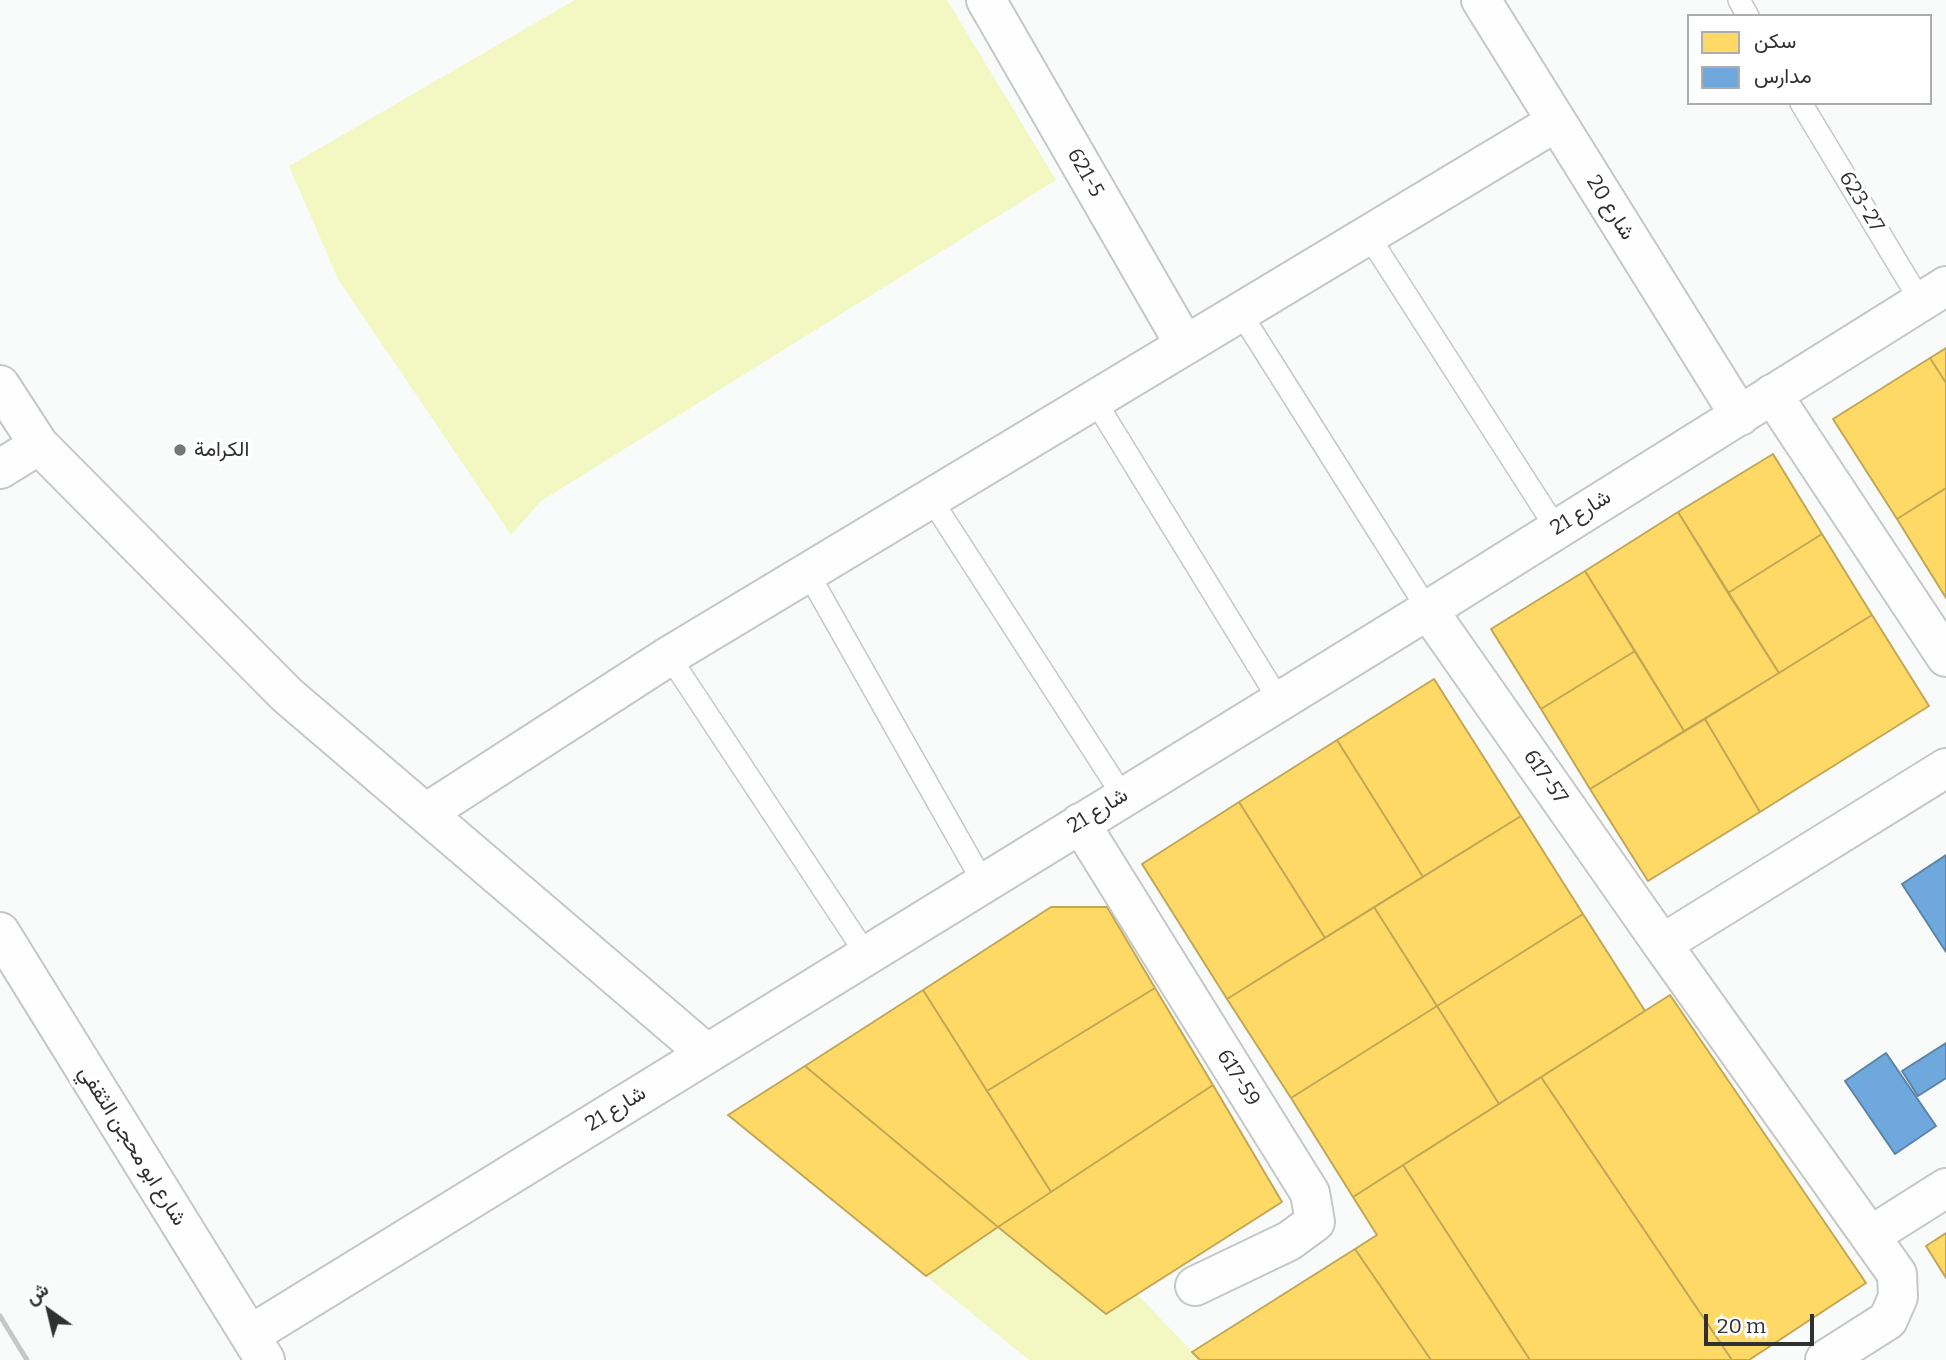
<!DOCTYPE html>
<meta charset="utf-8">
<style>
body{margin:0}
#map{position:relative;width:1946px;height:1360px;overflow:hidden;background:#f8fbf9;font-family:Bitter,Vazirmatn,serif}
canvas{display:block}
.legend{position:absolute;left:1687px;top:14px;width:245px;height:91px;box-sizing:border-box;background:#fff;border:2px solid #acadac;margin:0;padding:9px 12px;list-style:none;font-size:21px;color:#2f3130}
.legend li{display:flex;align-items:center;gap:14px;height:35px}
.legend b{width:35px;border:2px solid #acadac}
.north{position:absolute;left:14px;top:1276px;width:70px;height:70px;-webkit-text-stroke:5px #fff;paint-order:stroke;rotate:326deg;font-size:19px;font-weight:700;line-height:28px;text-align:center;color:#2f3130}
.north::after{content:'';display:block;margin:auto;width:24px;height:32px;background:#2f3130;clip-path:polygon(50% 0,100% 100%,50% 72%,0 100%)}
.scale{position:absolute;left:1704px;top:1314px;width:110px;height:32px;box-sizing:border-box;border:4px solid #2f3130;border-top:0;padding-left:9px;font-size:21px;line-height:24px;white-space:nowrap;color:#2f3130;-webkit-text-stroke:5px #fff;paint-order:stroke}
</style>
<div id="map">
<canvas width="1946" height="1360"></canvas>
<ul class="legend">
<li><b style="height:19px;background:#ffd966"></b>سكن</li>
<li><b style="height:19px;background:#6fa8dc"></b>مدارس</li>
</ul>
<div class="north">ش</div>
<div class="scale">20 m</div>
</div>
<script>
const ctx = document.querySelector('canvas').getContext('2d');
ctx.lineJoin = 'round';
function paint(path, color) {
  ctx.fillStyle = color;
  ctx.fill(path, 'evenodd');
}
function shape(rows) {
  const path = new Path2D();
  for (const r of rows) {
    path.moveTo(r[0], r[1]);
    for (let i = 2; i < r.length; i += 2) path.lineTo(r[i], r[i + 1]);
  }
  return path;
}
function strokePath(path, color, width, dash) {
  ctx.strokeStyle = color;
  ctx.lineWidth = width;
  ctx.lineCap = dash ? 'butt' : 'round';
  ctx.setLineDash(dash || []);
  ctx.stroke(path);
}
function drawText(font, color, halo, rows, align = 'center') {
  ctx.font = font + ' Bitter,Vazirmatn,serif';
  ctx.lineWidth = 7;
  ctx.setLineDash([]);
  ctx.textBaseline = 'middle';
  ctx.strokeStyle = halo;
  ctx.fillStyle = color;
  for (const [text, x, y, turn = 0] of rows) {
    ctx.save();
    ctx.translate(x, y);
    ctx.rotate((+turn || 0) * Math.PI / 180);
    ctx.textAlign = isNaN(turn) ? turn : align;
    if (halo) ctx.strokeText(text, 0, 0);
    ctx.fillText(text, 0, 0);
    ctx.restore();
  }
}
paint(shape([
 [575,0,947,0,1056,180,541,501,511,535,338,279,289,166],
 [998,1227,1137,1294,1200,1360,1029,1360,926,1276]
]), '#f3f7c1');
const homes = shape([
 [1946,348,1946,383,1930,358,1946,348],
 [1930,358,1946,383,1946,488,1897,519,1833,419,1930,358],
 [1773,454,1822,534,1728,593,1678,512,1773,454],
 [1946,488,1946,598,1897,519,1946,488],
 [1678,512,1779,673,1684,731,1585,571,1678,512],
 [1822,534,1872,615,1779,673,1728,593,1822,534],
 [1585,571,1635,651,1541,709,1491,629,1585,571],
 [1872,615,1929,706,1760,812,1705,719,1872,615],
 [1635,651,1684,731,1590,789,1541,709,1635,651],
 [1434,679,1521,816,1423,877,1337,740,1434,679],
 [1705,719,1760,812,1648,881,1590,789,1705,719],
 [1337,740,1423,877,1325,938,1239,802,1337,740],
 [1239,802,1325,938,1227,999,1142,864,1239,802],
 [1521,816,1583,914,1437,1006,1374,907,1521,816],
 [1051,907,1107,907,1155,988,987,1091,923,990,1051,907],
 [1374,907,1437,1006,1291,1098,1227,999,1374,907],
 [1583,914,1645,1011,1499,1104,1437,1006,1583,914],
 [1155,988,1213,1085,1051,1192,987,1091,1155,988],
 [923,990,1051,1192,998,1227,805,1066,923,990],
 [1670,995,1866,1283,1749,1360,1732,1360,1541,1077,1670,995],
 [1437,1006,1499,1104,1353,1197,1291,1098,1437,1006],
 [805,1066,998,1227,926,1276,728,1115,805,1066],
 [1541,1077,1732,1360,1530,1360,1403,1165,1541,1077],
 [1213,1085,1282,1202,1106,1314,998,1227,1213,1085],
 [1403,1165,1530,1360,1431,1360,1355,1249,1377,1235,1353,1197,1403,1165],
 [1946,1233,1946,1278,1926,1246,1946,1233],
 [1355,1249,1431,1360,1200,1360,1192,1352,1355,1249]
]);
paint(homes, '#ffd966');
strokePath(homes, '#c1a756', 2);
const schools = shape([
 [1946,855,1946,952,1902,884,1946,855],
 [1946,1043,1946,1078,1918,1096,1902,1071,1946,1043],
 [1886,1053,1936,1126,1895,1154,1845,1081,1886,1053]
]);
paint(schools, '#6fa8dc');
strokePath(schools, '#5c84a8', 2);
const service = shape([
 [1739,0,1748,16],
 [1801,103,1921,302],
 [1368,235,1556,528],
 [1240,312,1428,610],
 [1094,399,1279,700],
 [931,499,1123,796],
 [808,573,983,882],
 [669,656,866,954]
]);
const minor = shape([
 [986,0,1185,345],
 [0,385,39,445,287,695,706,1053],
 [1772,394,1946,657],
 [0,469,39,445],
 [1428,610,1662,944,1946,768],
 [426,813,669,656,1556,122],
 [1080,823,1310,1193,1315,1222,1289,1241,1195,1286],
 [1662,944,1897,1274,1898,1297,1888,1320,1825,1360],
 [1870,1236,1946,1188]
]);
const tertiary = shape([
 [1481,0,1740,416],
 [0,932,265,1360],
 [250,1335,1428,610,1946,286]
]);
strokePath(service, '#c5c8c6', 24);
strokePath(minor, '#c5c8c6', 42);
strokePath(tertiary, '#c5c8c6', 42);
strokePath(service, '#fefefe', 21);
strokePath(minor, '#fefefe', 38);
strokePath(tertiary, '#fefefe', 38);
strokePath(shape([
 [0,1316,27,1360]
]), '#c6c7c6', 5);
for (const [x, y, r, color] of [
 [180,450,7,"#757876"]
]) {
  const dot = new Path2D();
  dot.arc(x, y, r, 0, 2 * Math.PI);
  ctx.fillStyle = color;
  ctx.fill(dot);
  strokePath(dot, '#fff', 2.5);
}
drawText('21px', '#2f3130', '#fff', [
 ["621-5",1085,173,60],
 ["623-27",1861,202,59],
 ["شارع 20",1610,208,58],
 ["شارع 21",1581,513,-32],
 ["617-57",1545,777,55],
 ["شارع 21",1098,811,-32],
 ["617-59",1238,1078,58],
 ["شارع 21",616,1109,-32],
 ["شارع ابو محجن الثقفي",132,1146,58]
]);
drawText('21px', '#2f3130', '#fff', [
 ["الكرامة",194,450]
], 'left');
</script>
